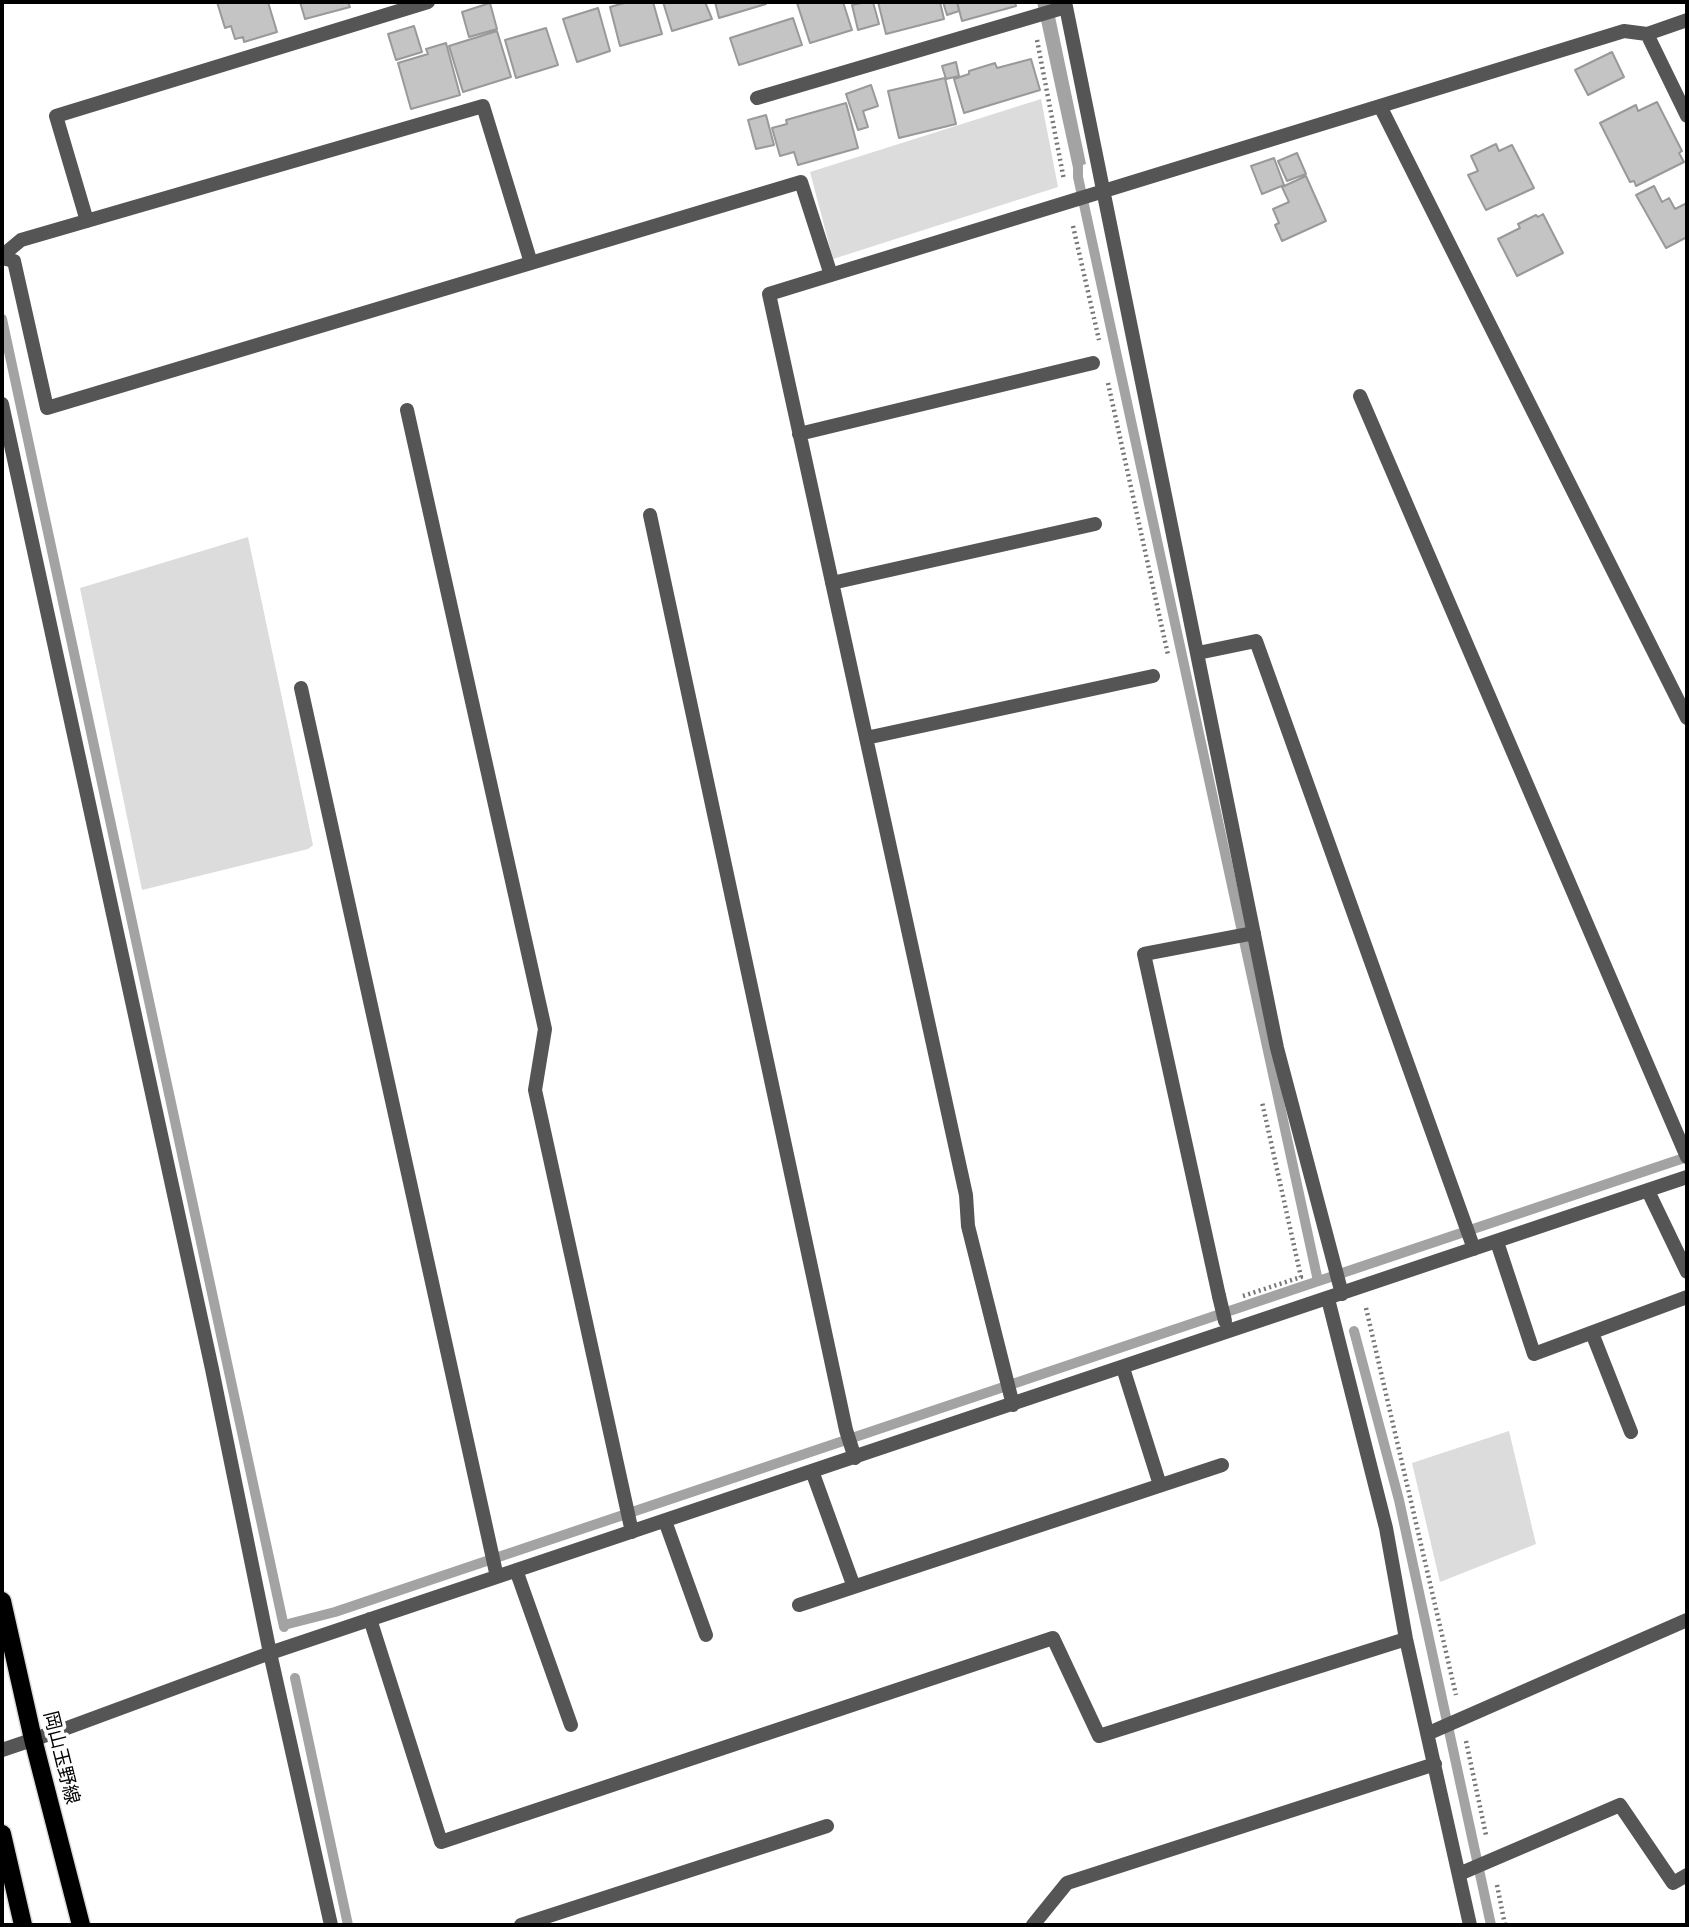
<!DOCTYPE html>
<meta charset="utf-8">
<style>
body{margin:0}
#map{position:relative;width:1689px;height:1927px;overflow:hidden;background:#fff;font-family:"Nunito Sans",sans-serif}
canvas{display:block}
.frame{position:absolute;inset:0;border:4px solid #000;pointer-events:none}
</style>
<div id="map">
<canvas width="1689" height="1927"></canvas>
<div class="frame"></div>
</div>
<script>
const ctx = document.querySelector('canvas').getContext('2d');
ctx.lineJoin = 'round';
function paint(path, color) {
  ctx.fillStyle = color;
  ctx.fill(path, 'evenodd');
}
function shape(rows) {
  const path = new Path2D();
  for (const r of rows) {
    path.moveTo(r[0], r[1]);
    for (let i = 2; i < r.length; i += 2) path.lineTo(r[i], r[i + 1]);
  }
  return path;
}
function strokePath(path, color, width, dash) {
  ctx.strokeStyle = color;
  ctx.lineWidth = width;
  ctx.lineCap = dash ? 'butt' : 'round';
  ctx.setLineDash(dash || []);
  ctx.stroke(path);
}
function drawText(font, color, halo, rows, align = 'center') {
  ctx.font = font + ' "Nunito Sans","Noto Sans JP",sans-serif';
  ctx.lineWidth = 7;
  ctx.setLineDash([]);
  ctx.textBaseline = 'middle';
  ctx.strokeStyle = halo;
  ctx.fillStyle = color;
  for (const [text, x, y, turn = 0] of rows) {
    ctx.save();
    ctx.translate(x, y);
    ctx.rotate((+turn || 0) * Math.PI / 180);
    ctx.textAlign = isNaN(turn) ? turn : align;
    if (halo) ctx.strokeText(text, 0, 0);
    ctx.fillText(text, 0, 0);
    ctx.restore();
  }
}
paint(shape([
 [1041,99,1058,187,833,259,810,172],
 [248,537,313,845,308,849,142,890,80,588],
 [1509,1431,1536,1544,1440,1582,1412,1463]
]), '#dcdcdc');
paint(shape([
 [1037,2,1052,2,1086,164,1073,168]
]), '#a3a3a3');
strokePath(shape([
 [1078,155,1078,177,1318,1281],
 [2,319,284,1627],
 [1354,1331,1399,1500,1491,1925],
 [284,1625,335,1612,1687,1157],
 [295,1678,348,1925]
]), '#a3a3a3', 10);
const building = shape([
 [217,2,268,2,277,32,244,42,243,37,235,39,231,26,225,28,217,2],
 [300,2,348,2,350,7,305,19,300,2],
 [628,2,653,2,662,34,620,46,610,7,628,2],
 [663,2,705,2,712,19,672,31,663,2],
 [715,2,766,2,766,4,719,18,715,2],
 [801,2,843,2,852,30,810,43,797,3,801,2],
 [866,2,873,2,879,24,858,30,852,5,866,2],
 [878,2,940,2,944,19,886,34,878,2],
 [943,2,957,2,959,11,947,15,943,2],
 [957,2,1015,2,1016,6,962,21,957,2],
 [490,3,497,29,469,37,462,12,490,3],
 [598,8,610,51,577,62,563,19,598,8],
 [793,18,802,45,739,65,730,38,793,18],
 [414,26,422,52,396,60,388,34,414,26],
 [546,28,558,65,516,78,505,40,546,28],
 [497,31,511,77,463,92,449,46,497,31],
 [446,43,460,95,411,109,398,63,428,54,426,49,446,43],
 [1612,52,1624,77,1588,95,1575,70,1612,52],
 [1031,59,1040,90,964,113,954,79,969,74,969,71,995,63,997,68,1031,59],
 [956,62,959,76,946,79,942,66,956,62],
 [945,78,956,124,899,138,888,91,945,78],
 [871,85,878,106,863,111,868,127,858,130,846,94,871,85],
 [1657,102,1682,151,1679,153,1684,162,1636,186,1634,181,1630,182,1600,123,1636,105,1638,111,1657,102],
 [846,103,858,148,798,165,794,152,780,156,772,128,787,124,786,120,846,103],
 [766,115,774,145,756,149,748,120,766,115],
 [1496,144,1499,151,1512,145,1534,188,1486,210,1468,175,1478,171,1471,156,1496,144],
 [1297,153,1306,174,1287,181,1278,161,1297,153],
 [1274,158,1284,185,1262,194,1251,166,1274,158],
 [1306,176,1326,221,1282,241,1275,225,1279,223,1273,209,1289,202,1282,187,1306,176],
 [1654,186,1662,202,1669,198,1675,209,1687,203,1687,237,1666,248,1636,195,1654,186],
 [1543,214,1563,253,1517,276,1498,239,1520,228,1518,224,1536,215,1538,217,1543,214]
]);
paint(building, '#c4c4c4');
strokePath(building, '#999', 2);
const primary = shape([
 [2,1601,33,1739,81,1925],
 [2,1834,23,1925]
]);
strokePath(primary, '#dbdbdb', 21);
strokePath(shape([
 [1037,40,1064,180],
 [1073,226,1099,340],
 [1108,383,1168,655],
 [1243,1296,1301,1277,1262,1102],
 [1366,1308,1456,1695],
 [1466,1741,1486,1835],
 [1497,1885,1505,1925]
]), '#777', 4.5, [2, 3.5]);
strokePath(shape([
 [1497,1242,1534,1354,1687,1297],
 [1592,1333,1631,1432]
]), '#555', 14);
strokePath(shape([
 [1065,2,1277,1048,1342,1294],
 [1647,34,1687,116],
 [757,98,1066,7],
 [1380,106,1687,718],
 [87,221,56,116,428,2],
 [2,256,21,240,483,106,531,263],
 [2,258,14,261,47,408,801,182,831,275],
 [1360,396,1687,1157],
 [2,404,212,1369,270,1653,331,1925],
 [407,410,545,1029,535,1090,632,1532],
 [799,434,1093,363],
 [650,515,846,1430,855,1458],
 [832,583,1095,524],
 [1198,653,1256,641,1474,1249],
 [301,688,497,1577],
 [866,738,1153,676],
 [1648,1191,1687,1272],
 [1219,1296,1144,954,1254,933],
 [1328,1299,1386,1528,1406,1639,1470,1925],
 [1123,1368,1160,1485],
 [1013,1405,968,1226,966,1195,769,294,1624,31,1647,34,1687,20],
 [812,1471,854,1587],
 [665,1521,706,1635],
 [516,1570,571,1725],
 [799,1605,1222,1465],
 [370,1619,441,1842,1053,1638,1099,1736,1406,1639],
 [1429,1733,1687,1620],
 [2,1750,67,1728,270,1653,1687,1177],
 [1459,1874,1620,1805,1673,1883,1687,1875],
 [521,1925,827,1826],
 [1033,1925,1067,1883,1435,1764]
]), '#555', 14);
strokePath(primary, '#000', 18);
strokePath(shape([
 [1219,1296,1225,1321]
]), '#555', 14);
drawText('19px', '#000', '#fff', [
 ["岡山玉野線",60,1758,76]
]);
</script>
